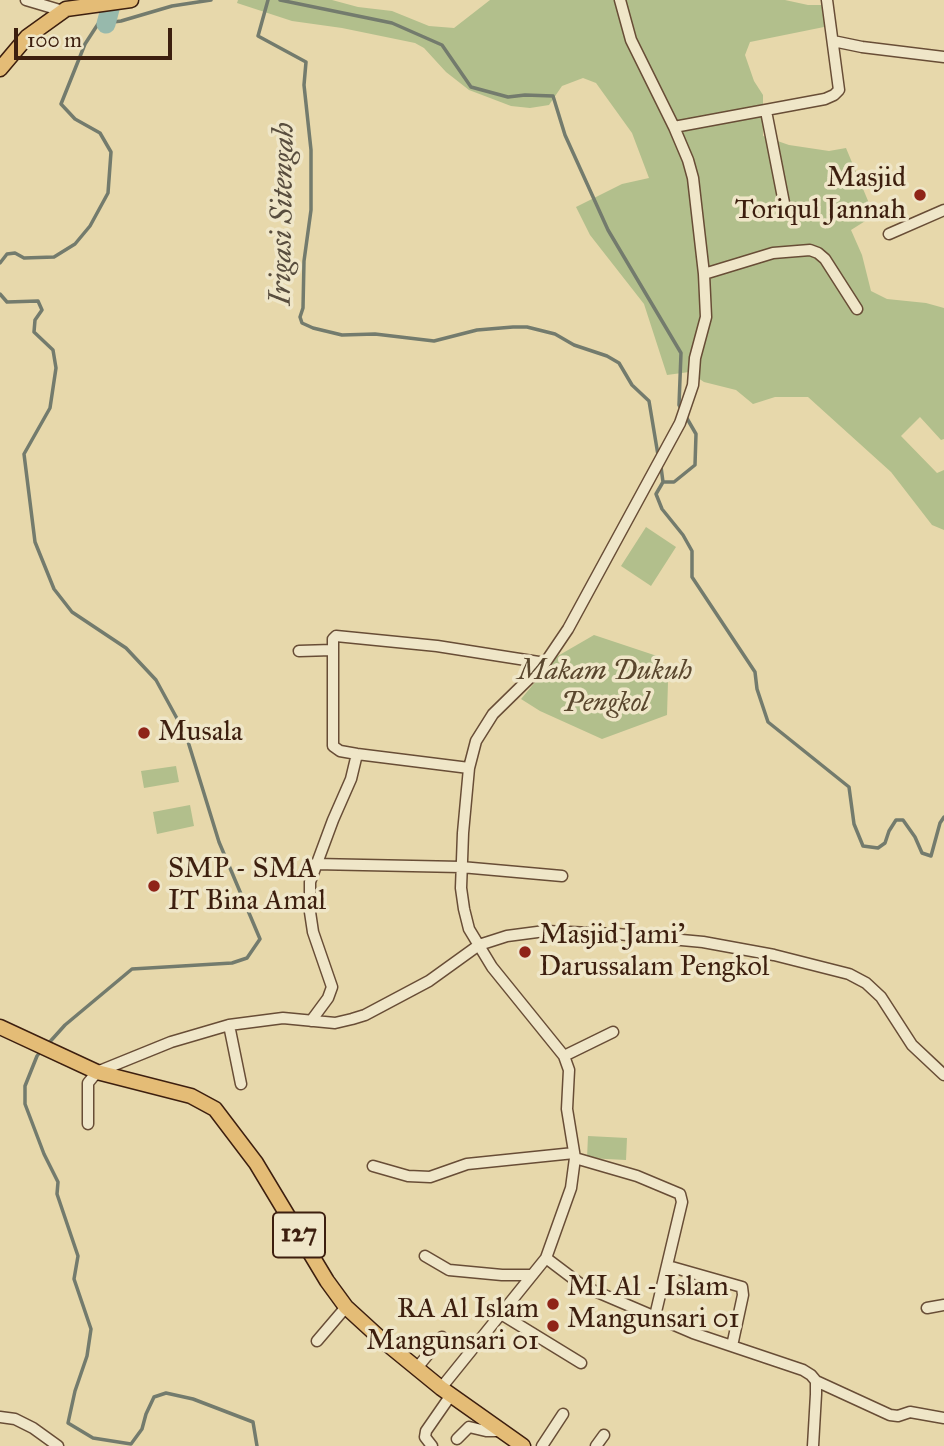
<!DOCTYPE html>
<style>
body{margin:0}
#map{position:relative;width:944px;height:1446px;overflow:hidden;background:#e7d8ab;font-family:"IM FELL Great Primer",serif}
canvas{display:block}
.scale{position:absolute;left:14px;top:28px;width:158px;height:32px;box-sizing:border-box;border:4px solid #3d1f0f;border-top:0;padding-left:9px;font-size:21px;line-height:24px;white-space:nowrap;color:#3d1f0f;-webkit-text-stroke:5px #efe6c8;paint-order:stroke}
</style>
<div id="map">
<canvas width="944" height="1446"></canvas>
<div class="scale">100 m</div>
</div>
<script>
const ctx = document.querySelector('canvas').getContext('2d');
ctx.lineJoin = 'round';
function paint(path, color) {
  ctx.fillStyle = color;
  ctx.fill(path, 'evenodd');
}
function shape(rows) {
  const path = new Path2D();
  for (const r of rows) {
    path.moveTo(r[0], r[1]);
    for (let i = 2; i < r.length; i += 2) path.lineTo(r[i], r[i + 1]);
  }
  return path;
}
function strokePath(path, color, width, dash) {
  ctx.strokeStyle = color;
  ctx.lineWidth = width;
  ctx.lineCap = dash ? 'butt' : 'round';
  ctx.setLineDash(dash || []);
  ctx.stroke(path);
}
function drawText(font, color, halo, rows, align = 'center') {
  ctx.font = font + ' "IM FELL Great Primer",serif';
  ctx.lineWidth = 7;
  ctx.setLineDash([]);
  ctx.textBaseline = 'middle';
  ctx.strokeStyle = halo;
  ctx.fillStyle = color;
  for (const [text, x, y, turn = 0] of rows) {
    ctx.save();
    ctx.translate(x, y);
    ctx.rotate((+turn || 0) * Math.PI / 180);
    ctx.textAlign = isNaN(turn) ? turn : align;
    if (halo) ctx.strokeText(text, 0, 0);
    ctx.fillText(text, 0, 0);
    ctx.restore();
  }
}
paint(shape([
 [238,0,332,0,358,7,392,11,429,26,454,28,490,0,785,0,808,5,824,5,824,27,750,42,745,55,754,81,763,95,763,136,789,145,829,151,846,148,871,208,870,218,851,230,862,255,871,291,887,299,926,303,944,308,944,439,941,440,920,417,901,436,937,473,944,470,944,530,932,525,891,472,808,397,775,397,753,404,736,390,704,382,689,372,667,375,644,304,590,235,576,207,622,184,649,178,632,133,596,83,583,78,562,86,549,105,530,108,511,106,469,90,446,72,424,48,415,43,342,28,292,21,237,3],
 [646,527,676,547,651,586,621,566],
 [594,635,660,657,668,682,667,715,602,739,540,711,521,699,556,657],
 [176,766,179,782,144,788,141,771],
 [190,805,194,826,157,834,153,812],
 [588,1136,627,1138,626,1160,587,1158]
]), '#b2bf8c');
strokePath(shape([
 [268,0,258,36,306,62,304,85,311,150,311,210,304,261,303,308,300,317,302,323,313,328,342,335,375,334,434,341,477,330,513,327,527,327,555,334,574,345,607,356,619,363,632,385,649,401,658,455],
 [280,0,392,23,442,45,471,87,508,97,525,95,553,96,565,135,608,230,681,353,679,405,681,409],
 [0,263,7,254,15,253,24,258,54,257,75,244,90,226,108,193,111,152,100,133,75,119,61,104,85,44,98,24,121,21,172,6,211,0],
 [0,294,7,302,38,301,42,310,35,320,34,332,53,350,56,368,50,408,24,454,35,542,54,589,72,612,126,648,156,680,186,735,219,842,260,939,247,958,232,963,132,969,65,1025,47,1045],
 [685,415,696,434,695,465,674,482,663,482,656,494,662,509,683,535,692,551,692,577,755,672,757,689,768,722,849,787,854,824,863,846,878,848,885,843,889,831,896,820,903,820,915,837,922,853,931,856,940,823,944,817],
 [661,467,663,482],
 [41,1051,37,1056,25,1086,25,1104,44,1154,58,1182,57,1194,78,1256,74,1279,91,1329,87,1356,75,1391,68,1423,93,1438,131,1444,142,1429,146,1414,154,1397,166,1393,193,1399,253,1422,257,1446]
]), '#737b6d', 3.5);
strokePath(shape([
 [106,24,110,9,109,0]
]), '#97b9ac', 19);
const minor = shape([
 [26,0,63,11],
 [833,41,862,47,944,57],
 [766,111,785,208],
 [674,127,825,99,834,95,839,90,827,0],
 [889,234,944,210],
 [704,274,773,253,810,250,818,253,825,259,857,309],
 [299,651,332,650],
 [469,768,357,754,340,751,333,746,333,639,336,636,437,646,545,663],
 [315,864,461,867,562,876],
 [311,1021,328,998,332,987,313,932,310,912,310,882,333,820,351,779,357,754],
 [229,1025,241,1084],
 [564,1056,613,1032],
 [88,1124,88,1083,97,1072,171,1042,229,1025,283,1018,335,1023,352,1019,365,1015,429,981,479,945,507,936,545,931,617,934,703,942,774,955,849,974,866,983,881,997,912,1045,944,1075],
 [575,1158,637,1176,680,1194,682,1202,655,1316],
 [373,1166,408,1176,430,1177,467,1164,574,1153],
 [425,1256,449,1270,502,1275,532,1275],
 [546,1258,583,1286,693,1333,803,1370,811,1375,816,1381,816,1394,813,1446],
 [668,1266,742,1287,743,1295,732,1346],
 [927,1308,944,1305],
 [501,1314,581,1363],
 [317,1341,346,1307],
 [417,1368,442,1337],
 [816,1381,890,1415,898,1416,910,1412,944,1418],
 [441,1388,546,1258,571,1188,575,1158,567,1109,569,1070,564,1056,492,967,469,929,464,909,461,888,463,833,469,768,476,741,493,714,545,663,568,629,680,423,693,385,695,358,706,317,704,274,693,178,688,160,674,127,631,40,620,0],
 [0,1417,15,1419,33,1428,58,1446],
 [457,1439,469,1427,486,1431,501,1431],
 [432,1446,425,1437,426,1431,451,1395],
 [542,1446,563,1414],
 [596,1446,604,1435]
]);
const major = shape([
 [0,69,27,37,66,9,131,0],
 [0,1027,97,1072,191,1096,215,1109,256,1163,327,1281,346,1307,381,1339,441,1388,523,1446]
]);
strokePath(minor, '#684d36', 13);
strokePath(major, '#3d1f0f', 17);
strokePath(minor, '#efe6c8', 10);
strokePath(major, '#e4bc76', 14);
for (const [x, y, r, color] of [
 [920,195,7,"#8f2418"],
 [144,733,7,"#8f2418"],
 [154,886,7,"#8f2418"],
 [525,952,7,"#8f2418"],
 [553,1304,7,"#8f2418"],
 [553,1326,7,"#8f2418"]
]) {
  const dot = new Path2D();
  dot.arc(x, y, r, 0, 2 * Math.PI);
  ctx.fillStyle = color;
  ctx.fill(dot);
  strokePath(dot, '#efe6c8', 2.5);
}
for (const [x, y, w] of [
 [299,1235,52]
]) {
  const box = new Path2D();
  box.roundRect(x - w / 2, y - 22.5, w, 45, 5);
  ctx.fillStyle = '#efe6c8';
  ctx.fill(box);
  strokePath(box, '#3d1f0f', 2);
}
drawText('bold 26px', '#3d1f0f', null, [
 ["127",299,1235]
]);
drawText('28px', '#3d1f0f', '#efe6c8', [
 ["Masjid",906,179,"right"],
 ["Toriqul Jannah",906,211,"right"],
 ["Musala",158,733],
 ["SMP - SMA",168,870],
 ["IT Bina Amal",168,902],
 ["Masjid Jami'",539,936],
 ["Darussalam Pengkol",539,968],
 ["MI Al - Islam",567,1288],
 ["Mangunsari 01",567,1320],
 ["RA Al Islam",539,1310,"right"],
 ["Mangunsari 01",539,1342,"right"]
], 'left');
drawText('italic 28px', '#5a472e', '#efe6c8', [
 ["Makam Dukuh",605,672],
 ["Pengkol",605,704]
]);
drawText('italic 30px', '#584d3e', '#efe6c8', [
 ["Irigasi Sitengah",284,214,-89]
]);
</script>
